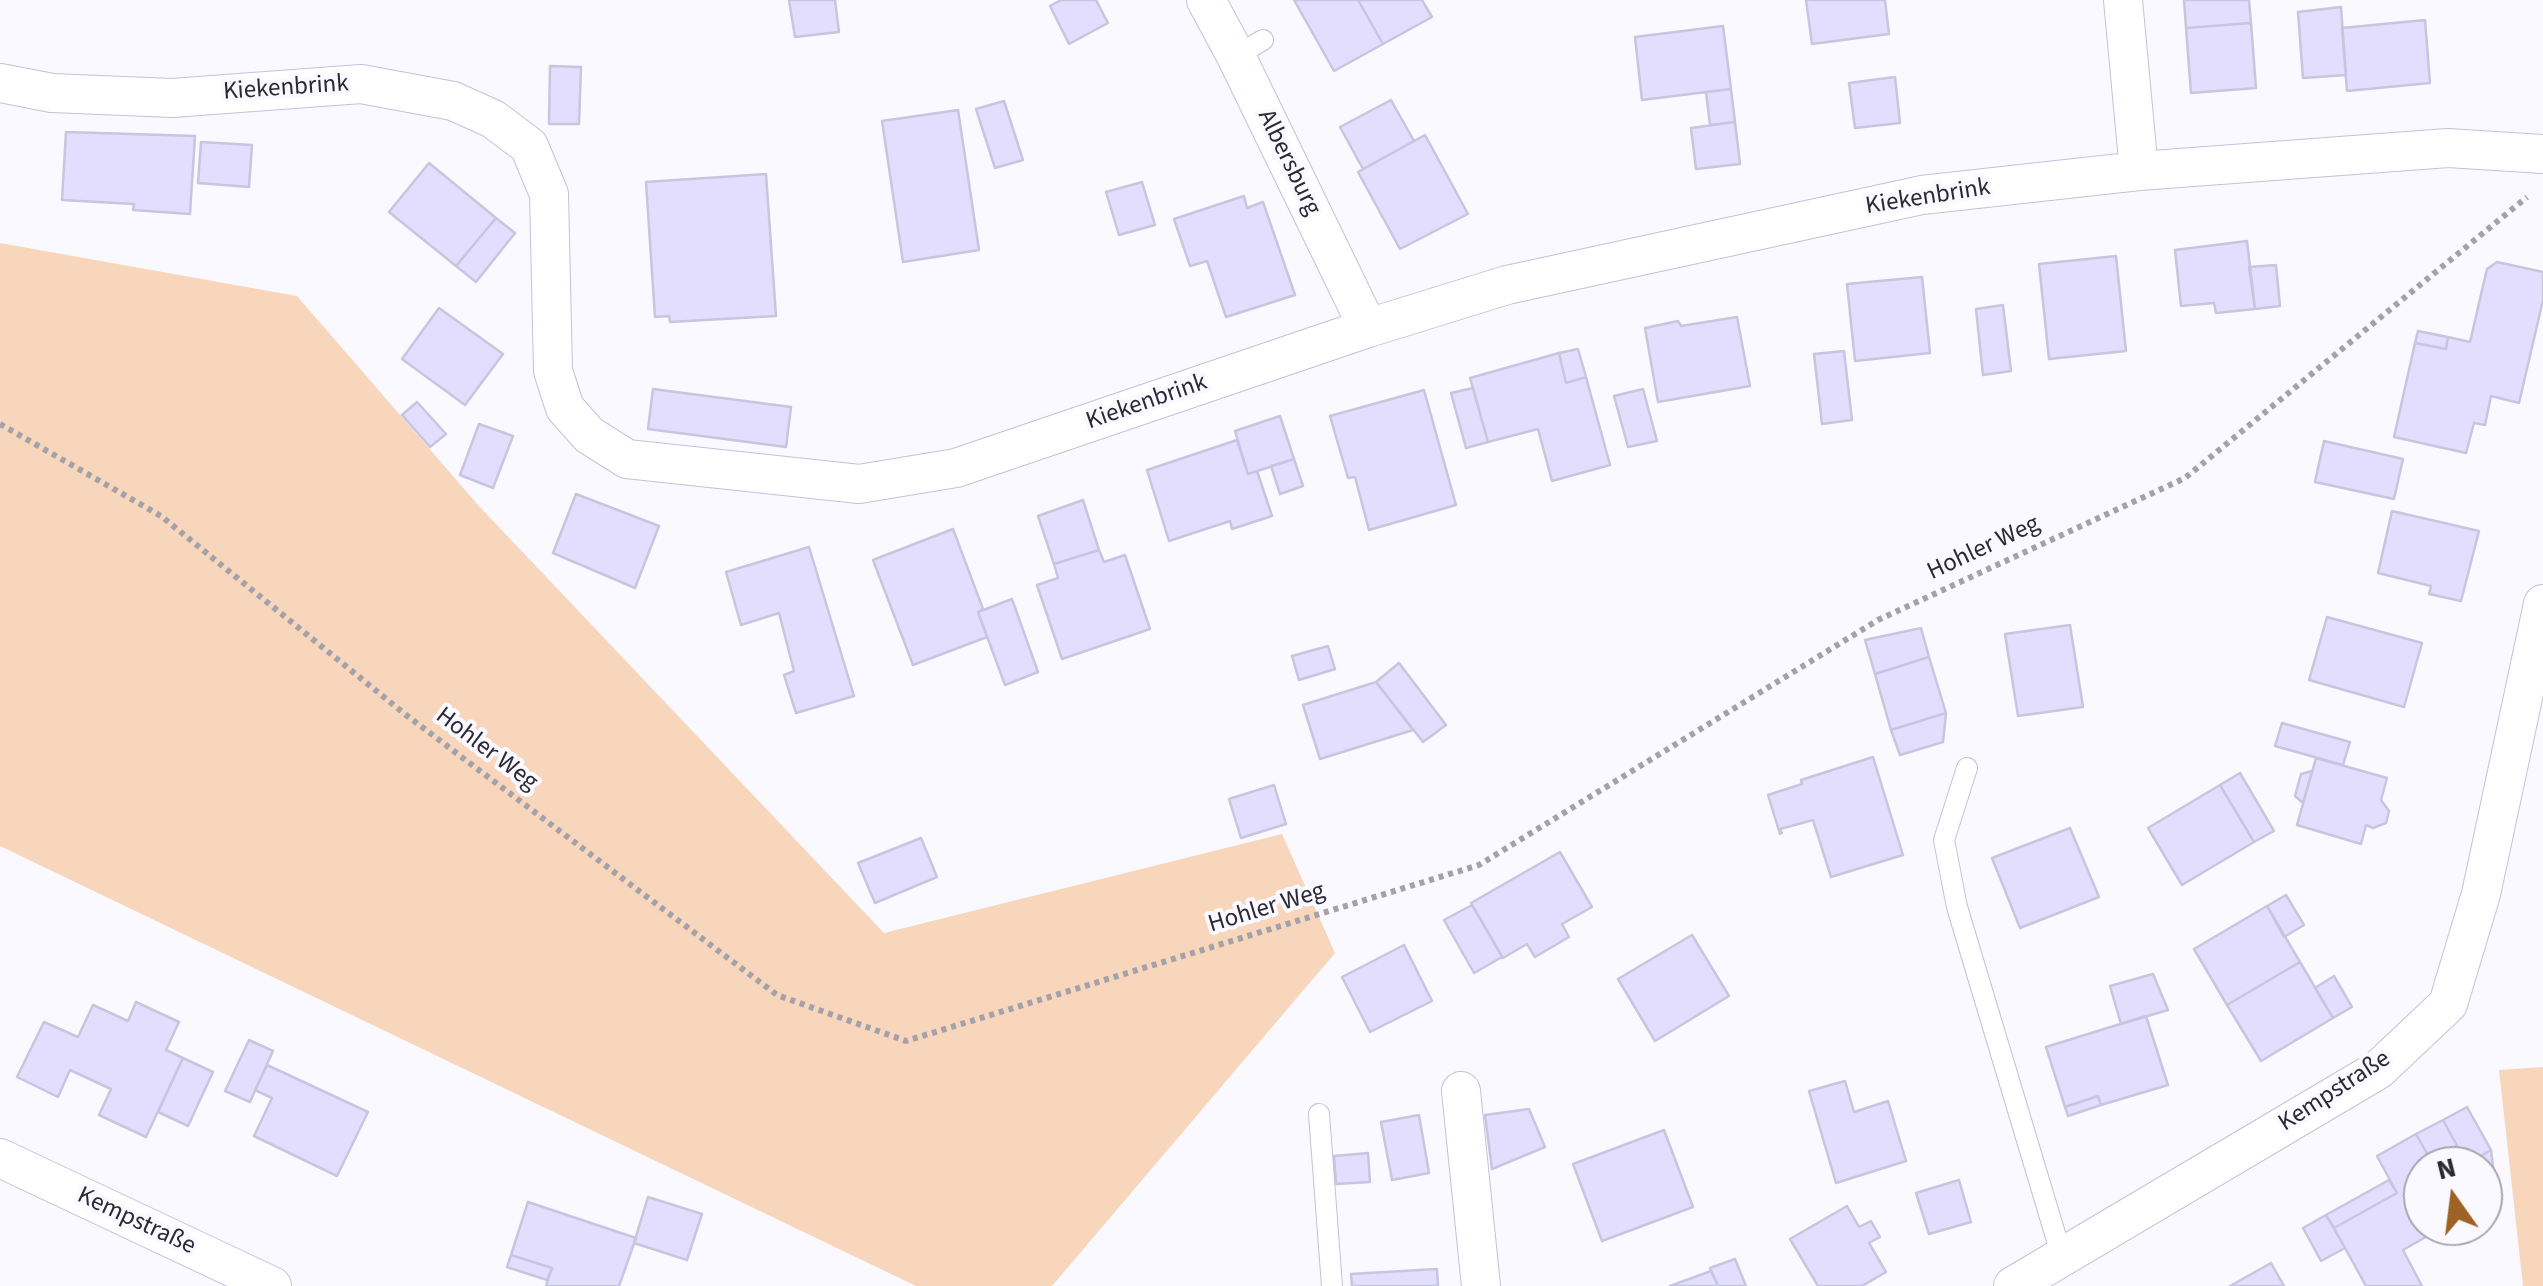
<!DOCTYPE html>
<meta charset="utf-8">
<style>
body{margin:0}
#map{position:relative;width:2543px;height:1286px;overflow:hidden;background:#faf9ff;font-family:"Source Sans 3",sans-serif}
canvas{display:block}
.north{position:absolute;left:2403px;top:1146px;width:100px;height:100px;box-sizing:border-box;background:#faf9ff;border:2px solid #a7a6ae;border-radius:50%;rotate:346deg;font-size:28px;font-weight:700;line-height:40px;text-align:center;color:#2b2a34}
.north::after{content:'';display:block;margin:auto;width:35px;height:45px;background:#9f6225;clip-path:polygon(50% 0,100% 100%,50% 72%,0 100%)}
</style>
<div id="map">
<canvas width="2543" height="1286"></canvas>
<div class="north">N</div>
</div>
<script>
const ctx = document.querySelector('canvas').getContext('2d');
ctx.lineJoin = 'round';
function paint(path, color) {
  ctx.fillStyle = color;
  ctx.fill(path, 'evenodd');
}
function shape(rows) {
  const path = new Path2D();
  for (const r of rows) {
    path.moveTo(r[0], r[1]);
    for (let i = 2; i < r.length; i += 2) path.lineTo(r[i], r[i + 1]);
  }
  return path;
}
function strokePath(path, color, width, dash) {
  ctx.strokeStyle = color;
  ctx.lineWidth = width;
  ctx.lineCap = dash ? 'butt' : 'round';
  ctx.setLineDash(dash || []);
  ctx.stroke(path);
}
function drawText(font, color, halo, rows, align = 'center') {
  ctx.font = font + ' "Source Sans 3",sans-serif';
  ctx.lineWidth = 8;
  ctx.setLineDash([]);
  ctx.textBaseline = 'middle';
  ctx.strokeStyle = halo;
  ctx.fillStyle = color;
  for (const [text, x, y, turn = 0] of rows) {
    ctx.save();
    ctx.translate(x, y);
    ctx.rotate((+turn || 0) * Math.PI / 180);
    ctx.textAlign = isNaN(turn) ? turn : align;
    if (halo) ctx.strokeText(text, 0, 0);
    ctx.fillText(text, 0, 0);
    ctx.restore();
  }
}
paint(shape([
 [0,243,297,296,478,505,884,933,1282,834,1335,953,1052,1286,916,1286,0,846],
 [2543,1067,2543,1286,2523,1286,2499,1070]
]), '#f7d6bb');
const building = shape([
 [789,0,835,0,839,32,795,37,789,0],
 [1061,0,1096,0,1108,23,1069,44,1050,6,1061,0],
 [1294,0,1358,0,1383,44,1334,71,1294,0],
 [1358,0,1422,0,1432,17,1383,44,1358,0],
 [1806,0,1885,0,1889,34,1812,44,1806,0],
 [2184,0,2249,0,2251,23,2186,28,2184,0],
 [2341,7,2346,75,2303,78,2298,12,2341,7],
 [2425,20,2430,83,2347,91,2342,28,2425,20],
 [2251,23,2256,88,2191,93,2186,28,2251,23],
 [1723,26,1731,89,1642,100,1635,37,1723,26],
 [550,66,581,67,579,124,549,124,550,66],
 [1895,77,1900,123,1855,128,1849,83,1895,77],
 [1731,89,1735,122,1710,125,1706,92,1731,89],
 [1391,100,1414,141,1363,169,1340,127,1391,100],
 [1004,101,1023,160,995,168,976,109,1004,101],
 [958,110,979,250,903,262,882,121,958,110],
 [1735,122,1740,164,1696,169,1691,128,1735,122],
 [66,132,195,136,190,214,133,210,134,204,62,200,66,132],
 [1425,135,1468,214,1400,249,1358,172,1425,135],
 [201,142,252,145,249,187,198,183,201,142],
 [429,163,496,218,456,266,389,212,429,163],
 [766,174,776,316,670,322,669,316,655,317,646,182,766,174],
 [1142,182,1155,225,1119,235,1106,192,1142,182],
 [1244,196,1247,208,1263,202,1295,295,1226,317,1207,261,1190,266,1174,219,1244,196],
 [496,218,515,233,476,282,456,266,496,218],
 [2247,241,2255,309,2216,313,2214,303,2181,306,2175,250,2247,241],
 [2116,256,2126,351,2049,359,2039,264,2116,256],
 [2497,262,2543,272,2543,300,2519,403,2491,396,2485,425,2474,423,2466,453,2394,437,2415,343,2446,349,2448,337,2470,342,2487,269,2497,262],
 [2276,265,2280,306,2255,309,2249,267,2276,265],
 [1922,277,1930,353,1855,361,1847,284,1922,277],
 [2003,305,2011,371,1983,375,1976,309,2003,305],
 [439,308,503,354,465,405,402,359,439,308],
 [1737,317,1750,386,1658,402,1645,328,1678,321,1681,326,1737,317],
 [2418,331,2448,337,2446,349,2415,343,2418,331],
 [1578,349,1586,377,1566,383,1559,353,1578,349],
 [1844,351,1852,420,1822,424,1814,354,1844,351],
 [1559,353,1566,383,1586,377,1610,465,1552,481,1538,429,1488,442,1470,378,1559,353],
 [1473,388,1488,442,1466,448,1451,393,1473,388],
 [653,389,791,407,786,447,648,429,653,389],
 [1643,389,1657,441,1628,447,1614,396,1643,389],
 [1424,390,1456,505,1369,530,1355,477,1348,478,1330,416,1424,390],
 [417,402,446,434,430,447,402,415,417,402],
 [1280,416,1294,459,1248,474,1235,431,1280,416],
 [479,424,513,436,493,488,460,475,479,424],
 [1237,440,1248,474,1257,471,1272,516,1232,529,1230,521,1169,541,1147,470,1237,440],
 [2324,441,2403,459,2394,499,2315,482,2324,441],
 [1294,459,1303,486,1280,494,1271,466,1294,459],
 [576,494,659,526,635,588,553,553,576,494],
 [1083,500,1099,550,1054,564,1038,516,1083,500],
 [2392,511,2479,531,2461,601,2429,594,2431,586,2378,573,2392,511],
 [953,529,983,609,978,612,987,637,913,665,873,560,953,529],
 [809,547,854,696,796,713,784,675,794,671,779,613,741,625,726,572,809,547],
 [1099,550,1104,562,1125,555,1150,629,1062,659,1037,585,1058,578,1054,564,1099,550],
 [1012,599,1038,672,1005,685,978,612,1012,599],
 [2327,617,2422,643,2404,707,2309,680,2327,617],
 [2070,625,2083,707,2018,716,2005,634,2070,625],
 [1921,628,1929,657,1875,674,1865,640,1921,628],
 [1328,646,1335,669,1299,680,1292,656,1328,646],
 [1929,657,1946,713,1891,730,1875,674,1929,657],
 [1399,663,1446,725,1423,742,1376,682,1399,663],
 [1376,682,1413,730,1320,759,1303,705,1376,682],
 [1946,713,1943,742,1900,755,1891,730,1946,713],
 [2282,723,2350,742,2343,765,2275,746,2282,723],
 [1873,757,1903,855,1831,877,1813,820,1780,829,1782,833,1780,834,1768,795,1802,784,1801,780,1873,757],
 [2316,758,2387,778,2381,800,2389,811,2386,823,2373,828,2366,825,2361,844,2297,825,2316,758],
 [2312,771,2303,803,2295,796,2301,774,2312,771],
 [2240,773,2274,831,2254,842,2220,785,2240,773],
 [1274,785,1286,824,1241,838,1229,799,1274,785],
 [2220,785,2254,842,2182,885,2148,828,2220,785],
 [2070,828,2099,897,2020,928,1992,858,2070,828],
 [921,838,937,877,875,903,858,863,921,838],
 [1560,852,1592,907,1562,924,1569,937,1535,957,1527,944,1503,958,1471,903,1560,852],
 [2286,895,2304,925,2284,937,2267,906,2286,895],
 [1472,905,1502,957,1474,973,1444,920,1472,905],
 [2267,906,2300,962,2227,1005,2194,949,2267,906],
 [1692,935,1729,996,1655,1041,1618,979,1692,935],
 [1404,945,1432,1001,1370,1032,1342,977,1404,945],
 [2300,962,2333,1018,2261,1061,2227,1005,2300,962],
 [2153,974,2168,1010,2121,1024,2110,986,2153,974],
 [2334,976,2352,1007,2333,1018,2315,988,2334,976],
 [136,1002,179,1022,166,1050,183,1058,146,1137,99,1115,111,1089,70,1070,58,1097,17,1077,44,1022,78,1037,93,1005,128,1021,136,1002],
 [2146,1016,2168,1085,2101,1105,2098,1096,2065,1107,2046,1047,2146,1016],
 [249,1040,273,1051,250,1102,225,1091,249,1040],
 [183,1058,213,1072,188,1126,158,1112,183,1058],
 [267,1065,368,1112,337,1176,254,1136,272,1098,255,1090,267,1065],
 [1845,1081,1854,1112,1888,1101,1906,1161,1836,1183,1809,1091,1845,1081],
 [2098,1096,2101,1105,2068,1116,2065,1107,2098,1096],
 [2467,1107,2491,1150,2467,1164,2443,1120,2467,1107],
 [1529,1109,1545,1147,1492,1169,1485,1115,1529,1109],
 [1419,1115,1429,1173,1392,1180,1381,1122,1419,1115],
 [2443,1120,2467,1164,2468,1166,2434,1166,2416,1134,2443,1120],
 [1664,1130,1693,1207,1602,1241,1573,1164,1664,1130],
 [2416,1134,2434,1166,2423,1166,2423,1226,2445,1226,2403,1250,2422,1286,2366,1286,2334,1228,2397,1193,2377,1156,2416,1134],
 [2491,1150,2497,1197,2489,1201,2483,1191,2483,1166,2468,1166,2467,1164,2491,1150],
 [1368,1153,1370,1182,1336,1184,1334,1156,1368,1153],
 [1959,1180,1971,1222,1929,1234,1916,1193,1959,1180],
 [2389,1180,2397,1193,2334,1228,2326,1215,2389,1180],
 [648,1197,702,1214,687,1260,634,1243,648,1197],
 [528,1202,636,1238,619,1286,546,1286,552,1268,511,1255,528,1202],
 [1847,1206,1859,1227,1871,1221,1880,1237,1869,1243,1886,1272,1862,1286,1818,1286,1790,1239,1847,1206],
 [2326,1215,2345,1248,2321,1261,2303,1228,2326,1215],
 [511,1255,552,1268,547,1280,507,1267,511,1255],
 [1735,1259,1746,1286,1718,1286,1710,1268,1735,1259],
 [2271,1263,2284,1286,2230,1286,2271,1263],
 [1437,1269,1438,1286,1352,1286,1351,1274,1437,1269],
 [1711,1271,1718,1286,1670,1286,1711,1271]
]);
paint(building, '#e3defd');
strokePath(building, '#c8c5df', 2.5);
const lane = shape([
 [1236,56,1263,40],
 [1967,768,1944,840,1957,907,2062,1257],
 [1319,1114,1332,1286]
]);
const street = shape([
 [1206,0,1236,56,1368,328],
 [2123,0,2139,171],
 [0,83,52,93,172,98,361,84,453,101,493,119,529,146,549,194,553,371,565,408,589,435,627,459,859,484,956,468,1368,328,1507,285,1922,195,2139,171,2448,148,2543,154],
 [1461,1091,1481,1286],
 [0,1158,272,1286],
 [2013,1286,2378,1070,2448,1004,2481,894,2543,604]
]);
strokePath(lane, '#c4c1db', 22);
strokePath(street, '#c4c1db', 40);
strokePath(shape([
 [0,424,161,516,406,715,777,995,906,1041,1479,865,1878,620,2185,478,2527,197]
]), '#a3a2aa', 6, [5, 5]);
strokePath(lane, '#fff', 20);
strokePath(street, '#fff', 38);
drawText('25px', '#2b2a34', '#faf9ff', [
 ["Kiekenbrink",286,89,-4],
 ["Albersburg",1288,163,64],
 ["Kiekenbrink",1928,198,-9],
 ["Kiekenbrink",1147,403,-19],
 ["Hohler Weg",1984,549,-25],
 ["Hohler Weg",486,750,37],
 ["Hohler Weg",1267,909,-17],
 ["Kempstraße",2335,1092,-33],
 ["Kempstraße",136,1222,25]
]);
</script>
